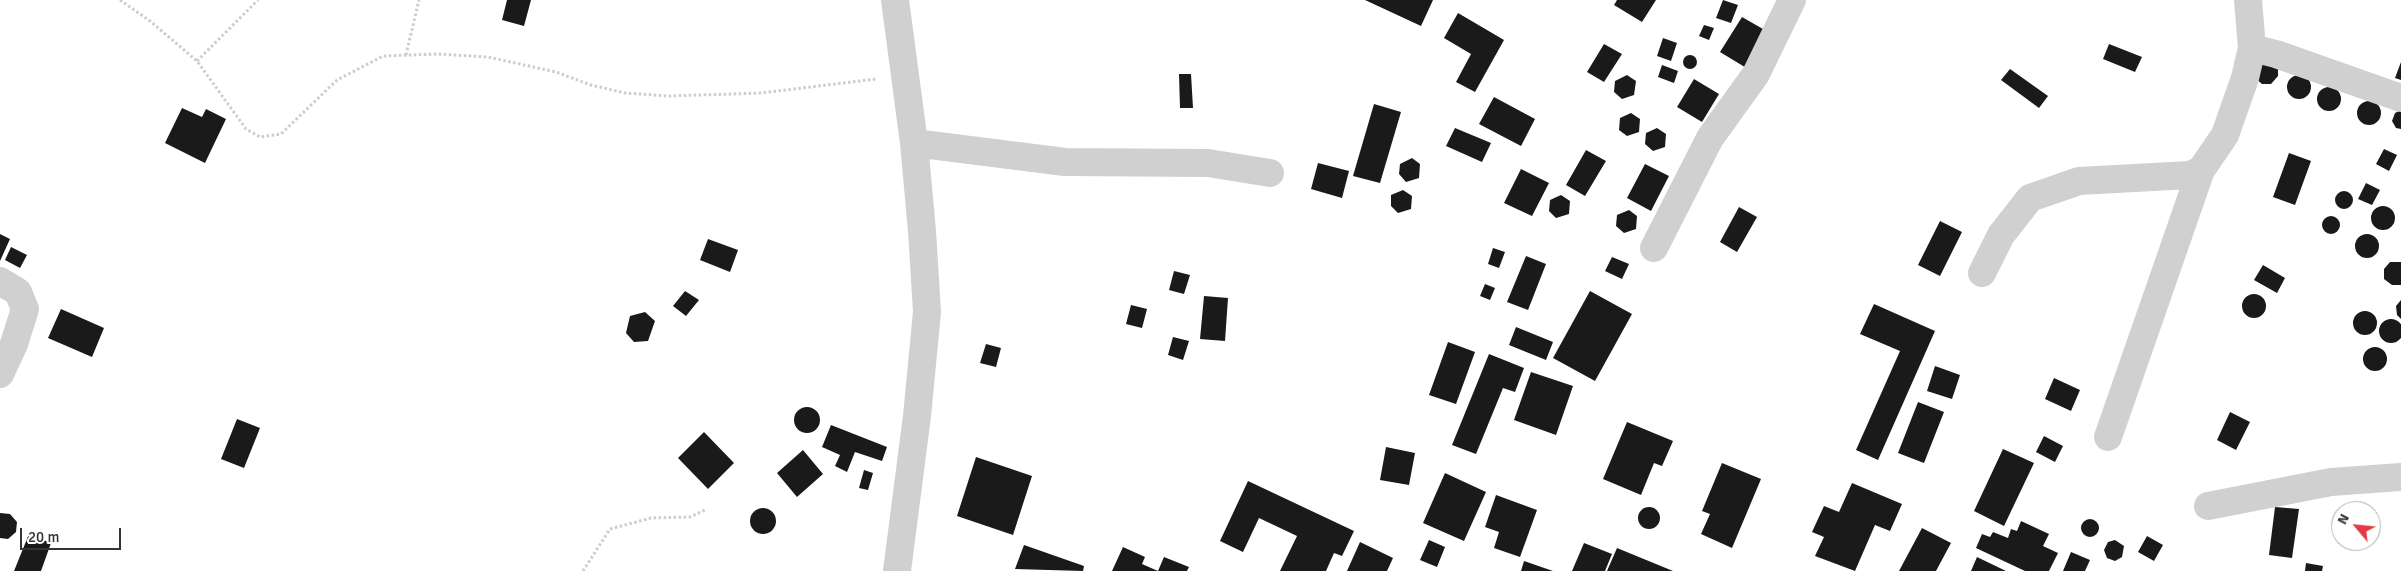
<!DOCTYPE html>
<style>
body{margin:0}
#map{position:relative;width:2401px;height:571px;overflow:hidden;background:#fff;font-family:Signika,sans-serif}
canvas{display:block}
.north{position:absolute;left:2331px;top:501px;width:50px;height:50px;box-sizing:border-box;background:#fff;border:1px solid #adadad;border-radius:50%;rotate:298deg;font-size:14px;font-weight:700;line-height:20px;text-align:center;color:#333}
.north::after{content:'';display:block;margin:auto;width:18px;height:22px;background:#e63946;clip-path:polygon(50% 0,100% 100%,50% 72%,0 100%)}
.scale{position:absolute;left:20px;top:528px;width:101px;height:22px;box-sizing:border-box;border:2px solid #333;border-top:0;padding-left:6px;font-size:15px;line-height:18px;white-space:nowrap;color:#333;-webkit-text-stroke:4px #fff;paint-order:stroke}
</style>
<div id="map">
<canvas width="2401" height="571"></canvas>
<div class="north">N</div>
<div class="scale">20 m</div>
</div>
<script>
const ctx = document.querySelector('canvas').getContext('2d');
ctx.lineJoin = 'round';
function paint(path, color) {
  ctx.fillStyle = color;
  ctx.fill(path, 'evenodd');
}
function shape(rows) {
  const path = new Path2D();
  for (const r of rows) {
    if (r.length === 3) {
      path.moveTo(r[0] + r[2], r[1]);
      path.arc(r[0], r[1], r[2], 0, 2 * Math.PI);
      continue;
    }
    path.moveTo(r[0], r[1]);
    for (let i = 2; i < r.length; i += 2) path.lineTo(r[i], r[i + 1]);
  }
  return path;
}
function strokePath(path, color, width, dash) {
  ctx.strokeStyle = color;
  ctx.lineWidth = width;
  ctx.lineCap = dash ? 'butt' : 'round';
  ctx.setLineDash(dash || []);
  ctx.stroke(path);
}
paint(shape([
 [507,0,531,0,524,26,502,20],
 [1365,0,1433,0,1421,26],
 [1617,0,1656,0,1642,22,1614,5],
 [1723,0,1738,5,1731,23,1716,18],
 [1458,13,1504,40,1475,92,1456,82,1471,54,1444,38],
 [1742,17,1770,33,1748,69,1720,52],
 [1704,25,1714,28,1709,40,1699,36],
 [1663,38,1677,43,1671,61,1657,56],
 [1604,44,1622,54,1604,82,1587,72],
 [2109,44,2142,57,2135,72,2103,59],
 [1690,62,7],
 [2261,61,2278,67,2278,76,2271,84,2262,84,2255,78],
 [2401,62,2401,80,2395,78],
 [1662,65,1678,71,1674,83,1658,77],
 [2010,69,2048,96,2039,108,2001,80],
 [1179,74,1191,74,1193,108,1180,108],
 [1627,75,1636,81,1634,95,1622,99,1614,92,1615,81],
 [2299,87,12],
 [1694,79,1719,94,1702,122,1677,107],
 [2329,99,12],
 [1494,97,1535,119,1521,146,1479,124],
 [2369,113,12],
 [1374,104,1401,112,1380,183,1353,176],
 [182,108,202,117,206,109,226,119,205,163,165,143],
 [2401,110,2401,129,2396,128,2392,121,2395,113],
 [1631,113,1640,119,1639,132,1627,136,1619,130,1620,118],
 [1455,128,1491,143,1482,162,1446,146],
 [1657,128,1666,134,1665,147,1653,151,1645,144,1646,133],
 [2384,149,2397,155,2389,171,2376,164],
 [1586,150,1606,161,1585,196,1566,185],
 [2289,153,2311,161,2295,205,2273,197],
 [1412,158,1420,164,1419,178,1406,182,1399,174,1400,164],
 [1318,163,1349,171,1342,198,1311,189],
 [1645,164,1669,176,1651,211,1627,198],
 [1521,169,1549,183,1532,216,1504,203],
 [2366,183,2380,190,2372,205,2358,199],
 [1403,190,1412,196,1411,209,1398,213,1391,206,1391,195],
 [2344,200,9],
 [1561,195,1570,201,1569,214,1556,218,1549,211,1550,200],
 [2383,218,12],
 [1739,207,1757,217,1737,252,1720,242],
 [1629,210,1637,216,1636,229,1624,233,1616,226,1617,215],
 [2331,225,9],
 [1940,221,1962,232,1940,276,1918,265],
 [0,234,10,239,0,261],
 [2367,246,12],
 [708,239,738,250,730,272,700,260],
 [11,247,27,255,20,268,5,260],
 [1493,248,1505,252,1499,268,1488,264],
 [1526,256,1546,264,1528,310,1507,302],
 [1612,257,1629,264,1622,279,1605,271],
 [2390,262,2401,262,2401,285,2392,285,2384,279,2384,269],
 [2263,265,2285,278,2277,293,2254,280],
 [1174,271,1190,275,1184,294,1169,290],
 [1485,284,1495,288,1490,300,1480,296],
 [685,291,699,300,686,316,673,306],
 [1590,291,1632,314,1595,381,1553,358],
 [2254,306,12],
 [1204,296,1228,298,1225,341,1200,339],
 [2401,300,2401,319,2397,315,2396,306],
 [1874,304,1935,331,1878,460,1856,450,1900,351,1860,334],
 [1131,305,1147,309,1142,328,1126,324],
 [61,309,104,328,92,357,48,338],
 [2365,323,12],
 [645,312,655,321,648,341,634,342,626,333,630,316],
 [2391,331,12],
 [1516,327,1553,342,1546,360,1509,345],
 [1173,337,1189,341,1183,360,1168,355],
 [1448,342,1475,352,1456,404,1429,395],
 [986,344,1001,348,996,367,980,363],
 [2375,359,12],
 [1489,354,1524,368,1515,392,1503,388,1476,454,1452,445],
 [1935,366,1960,375,1952,399,1927,391],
 [1531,372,1573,386,1556,435,1514,420],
 [2054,378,2080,390,2071,411,2045,399],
 [1918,402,1944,412,1924,463,1898,453],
 [807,420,13],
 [2230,412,2250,422,2236,450,2217,440],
 [237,419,260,428,244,468,221,459],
 [1627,422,1673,441,1662,466,1654,463,1641,495,1603,479],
 [831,425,887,447,882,461,855,452,847,472,835,466,840,455,822,447],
 [704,432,734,463,708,489,678,458],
 [2044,436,2063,446,2055,462,2036,452],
 [1386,447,1415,453,1409,485,1380,480],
 [2003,449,2034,463,2004,526,1974,511],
 [803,450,823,474,797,497,777,473],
 [976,457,1032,476,1013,535,957,516],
 [1722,463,1761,479,1732,548,1701,534,1710,514,1702,511],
 [864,470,873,473,868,490,859,488],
 [1445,473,1486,492,1464,541,1423,523],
 [1248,481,1354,531,1342,556,1334,553,1326,571,1280,571,1297,536,1259,518,1243,552,1220,541],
 [1852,483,1902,504,1890,531,1875,525,1855,571,1815,556,1824,537,1812,532,1824,506,1839,512],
 [1496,495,1537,510,1520,557,1494,548,1499,532,1485,527],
 [2275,507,2299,509,2292,558,2269,555],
 [1649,518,11],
 [763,521,13],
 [0,513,10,514,17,522,16,532,8,539,0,538],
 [2090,528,9],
 [2021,521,2049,534,2043,546,2058,553,2049,571,2025,571,1976,548,1982,534,1990,537,1993,532,2008,538,2011,529,2017,531],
 [1922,528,1951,543,1936,571,1899,571],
 [29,534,51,543,41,571,14,571],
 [2147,536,2163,545,2154,561,2138,552],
 [1429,540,1445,547,1437,567,1420,560],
 [2115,540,2124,546,2122,557,2115,561,2107,558,2104,550,2108,542],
 [1360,542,1393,558,1387,571,1347,571],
 [1584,543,1612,554,1605,571,1572,571],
 [1024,545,1084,566,1083,571,1015,569],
 [1123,547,1145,557,1142,564,1158,571,1164,557,1189,567,1187,571,1112,571],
 [1617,548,1673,571,1607,571],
 [2071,552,2090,560,2085,571,2063,571],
 [1977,557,2006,571,1971,571],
 [1524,561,1553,571,1521,571],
 [2306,563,2323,566,2322,571,2305,571]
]), '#1a1a1a');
strokePath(shape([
 [120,0,150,21,197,61,246,129,260,137,281,134,337,80,383,56,438,54,488,57,556,72,591,85,625,93,669,96,761,93,876,79],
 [406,55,419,0],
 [197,61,258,0],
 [583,571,610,529,651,518,690,517,705,510]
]), '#cdcdcd', 3, [2.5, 2.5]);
strokePath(shape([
 [895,0,914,143,922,231,927,312,917,416,897,571],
 [2252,48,2276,54,2401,98],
 [914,143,1065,162,1208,163,1270,173],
 [1654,248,1710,138,1756,74,1792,0],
 [1982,273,2001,235,2030,198,2079,181,2190,175,2201,170,2225,135,2245,78,2252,48,2248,0],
 [0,281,18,292,25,309,14,344,0,374],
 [2108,437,2201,170],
 [2208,506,2331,482,2401,477]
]), '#d0d0d0', 28);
</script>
